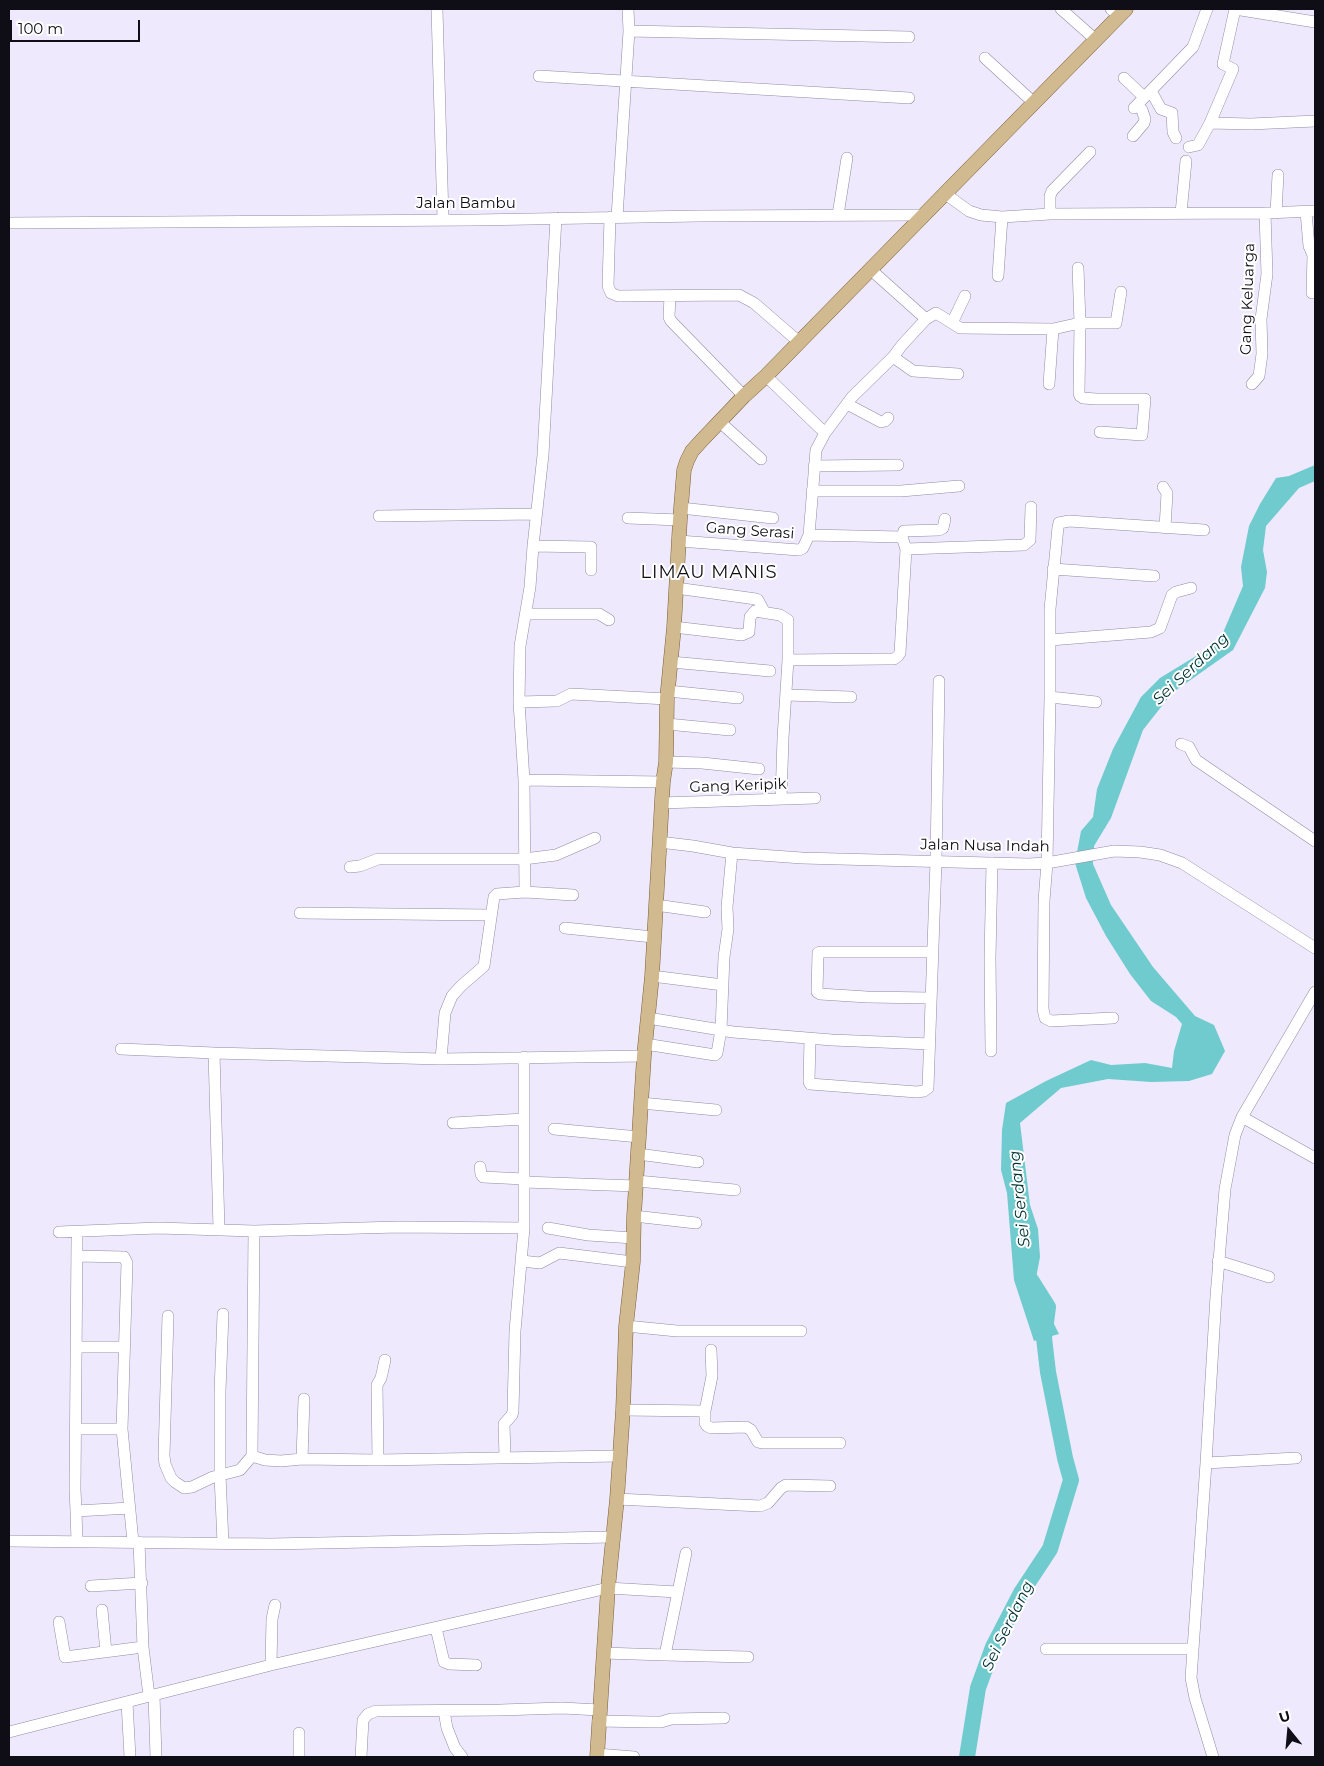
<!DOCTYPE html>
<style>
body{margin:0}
#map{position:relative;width:1324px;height:1766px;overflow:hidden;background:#efe9fe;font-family:Montserrat,sans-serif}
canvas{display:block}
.frame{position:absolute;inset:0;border:10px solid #0f0d15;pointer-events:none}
.north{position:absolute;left:1264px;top:1706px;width:50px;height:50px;-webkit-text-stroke:4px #fff;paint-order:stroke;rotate:343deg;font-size:14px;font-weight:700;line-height:20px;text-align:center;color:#0f0d15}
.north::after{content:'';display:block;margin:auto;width:18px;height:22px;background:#0f0d15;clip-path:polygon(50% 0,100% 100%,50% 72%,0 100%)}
.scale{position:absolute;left:10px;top:20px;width:130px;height:22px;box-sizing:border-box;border:2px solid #0f0d15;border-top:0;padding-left:6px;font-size:15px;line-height:18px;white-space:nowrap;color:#0f0d15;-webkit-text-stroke:4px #fff;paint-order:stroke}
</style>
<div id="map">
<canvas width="1324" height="1766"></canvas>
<div class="frame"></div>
<div class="north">U</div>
<div class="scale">100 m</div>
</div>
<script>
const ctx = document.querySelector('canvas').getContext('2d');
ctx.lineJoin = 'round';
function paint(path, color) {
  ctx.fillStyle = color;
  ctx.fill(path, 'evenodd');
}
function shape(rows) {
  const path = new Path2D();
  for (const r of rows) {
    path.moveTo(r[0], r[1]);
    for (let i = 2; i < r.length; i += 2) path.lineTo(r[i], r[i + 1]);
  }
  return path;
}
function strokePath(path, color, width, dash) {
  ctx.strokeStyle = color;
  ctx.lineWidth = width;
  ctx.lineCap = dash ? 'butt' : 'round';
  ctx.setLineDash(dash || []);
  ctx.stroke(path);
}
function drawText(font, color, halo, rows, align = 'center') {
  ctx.font = font + ' Montserrat,sans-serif';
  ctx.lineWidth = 4;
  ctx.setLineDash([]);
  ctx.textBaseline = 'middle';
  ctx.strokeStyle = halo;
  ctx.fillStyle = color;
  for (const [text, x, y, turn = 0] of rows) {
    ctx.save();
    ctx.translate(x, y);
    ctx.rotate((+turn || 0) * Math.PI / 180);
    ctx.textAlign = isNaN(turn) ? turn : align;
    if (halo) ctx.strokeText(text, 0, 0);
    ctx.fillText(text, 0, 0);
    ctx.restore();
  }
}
paint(shape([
 [1315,465,1315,481,1299,488,1266,526,1263,550,1267,572,1265,588,1233,650,1172,693,1143,730,1111,818,1094,846,1093,864,1111,905,1153,967,1195,1016,1214,1025,1225,1051,1212,1074,1189,1081,1151,1082,1108,1079,1061,1088,1020,1123,1030,1205,1038,1229,1040,1257,1036,1278,1045,1306,1059,1334,1034,1341,1014,1280,1007,1193,1001,1170,1002,1130,1006,1103,1046,1081,1091,1060,1111,1065,1145,1063,1172,1068,1174,1051,1182,1024,1176,1017,1151,1001,1130,974,1106,936,1086,898,1075,863,1081,831,1093,817,1097,789,1113,749,1141,697,1160,678,1219,642,1243,586,1241,567,1249,526,1260,504,1276,478,1289,476]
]), '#6fcbcd');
strokePath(shape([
 [967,1757,978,1688,993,1647,1021,1593,1050,1549,1071,1480,1065,1458,1048,1372,1044,1338,1048,1307,1031,1280]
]), '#6fcbcd', 16);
const minor = shape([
 [437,9,443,219],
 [1061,9,1096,40],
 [1111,9,1119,16],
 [1235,9,1223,64,1233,69,1210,123,1251,124,1315,121],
 [1235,9,1315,22],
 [629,31,909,37],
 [985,58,1033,102],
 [539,76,909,98],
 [1124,78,1144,97],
 [1151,91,1161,109,1172,113,1173,132,1176,138],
 [1134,108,1193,47,1207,9],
 [1133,136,1144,123,1145,119,1142,110,1137,105],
 [1189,147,1198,145,1210,123],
 [944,193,969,211,981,215,1002,217,1050,214,1265,213,1315,211],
 [1306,212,1309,246,1313,255,1312,293],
 [1181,213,1186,161],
 [1276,213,1278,175],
 [1050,214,1050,196,1052,191,1090,152],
 [838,215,847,158],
 [610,217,608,286,611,293,618,296,739,295,754,303,799,342],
 [617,217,629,31,628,9],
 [556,218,543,455,533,546,530,587,520,646,519,702,557,701,571,694,667,699],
 [9,223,475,220,699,216,923,215],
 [1078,268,1080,323,1079,393,1080,396,1083,398,1096,399,1145,399,1142,435,1100,432],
 [870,269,926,319],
 [998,276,1002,217],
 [670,296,669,317,671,321,744,396],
 [965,296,952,323,960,328,1053,329,1080,323,1116,323,1121,292],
 [893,357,913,371,958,374],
 [766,376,825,433],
 [1049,384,1053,329],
 [1252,384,1259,376,1262,354,1261,319,1267,274,1265,213],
 [847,404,881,422,885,421,888,418],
 [720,422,761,459],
 [814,466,898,465],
 [1163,487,1167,493,1165,528],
 [812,491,901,491,959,486],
 [681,508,773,518],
 [379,516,536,514],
 [628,518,680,520],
 [809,535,902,537],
 [679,541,799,550,803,548,809,535,816,450,825,433,852,397,893,357,902,345,926,319,936,313,952,323],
 [533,546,591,547,591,570],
 [906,549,1024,545,1030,540,1031,507],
 [1053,569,1154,576],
 [676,588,756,599,758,600,765,613],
 [526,614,599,614,609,620],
 [674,627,742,635,749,632,750,617,755,611,780,615,788,620,788,660,783,738,781,799],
 [1050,640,1151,632,1160,628,1172,595,1176,592,1191,588],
 [788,660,886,659,894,659,898,656,900,653,906,549,902,537,904,531,939,530,943,528,945,519],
 [671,662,770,671],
 [668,691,738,698],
 [786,695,851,697],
 [1050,697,1096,702],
 [519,702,524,780,525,892,573,895],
 [667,724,730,730],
 [1181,744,1189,747,1196,760,1315,841],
 [666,762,702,763,759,769],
 [524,780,663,782],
 [661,803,815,798],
 [659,842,693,846,732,853,802,858,1028,864,1047,863,1114,851,1140,852,1160,855,1182,863,1315,948],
 [350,867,360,866,378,859,524,859,556,855,595,838],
 [656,905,705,912],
 [300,913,490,915],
 [565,928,653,937],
 [652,976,723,985],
 [930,998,867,997,820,994,817,992,818,953,820,952,931,952],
 [648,1018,733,1032,832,1040,930,1044],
 [1113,1018,1051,1021,1045,1018,1043,1009,1044,901,1047,863,1050,697,1050,609,1058,527,1059,523,1069,521,1204,530],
 [810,1039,809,1082,810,1084,917,1092,924,1091,928,1088,936,861,939,681],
 [645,1044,715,1055,717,1053,721,1030,724,957,728,929,727,907,732,853],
 [121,1049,214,1053],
 [991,1051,990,958,992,863],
 [441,1059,445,1013,452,996,461,986,484,966,494,897,497,894,525,892],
 [641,1103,716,1110],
 [1242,1117,1315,1158],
 [453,1123,524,1119],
 [554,1129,639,1137],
 [638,1154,698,1162],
 [480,1167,481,1174,483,1177,524,1179],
 [637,1181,735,1190],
 [524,1182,636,1186],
 [634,1216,696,1223],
 [548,1228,588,1235,633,1238],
 [219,1229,214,1053,441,1059,644,1056],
 [254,1231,252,1456,265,1460,281,1461,302,1459,378,1460,619,1456],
 [59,1232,158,1228,254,1231,398,1227,524,1228],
 [77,1239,75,1489,76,1511,130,1508],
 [77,1256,124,1257,127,1263,122,1429,133,1542],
 [522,1261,540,1263,559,1253,633,1262],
 [1218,1261,1269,1277],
 [223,1314,220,1391,220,1475,223,1543],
 [168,1316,164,1456,165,1464,171,1478,175,1482,184,1488,192,1487,213,1477,240,1470,252,1456],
 [626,1326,677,1331,801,1331],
 [76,1347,124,1347],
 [623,1410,705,1411,712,1376,711,1350],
 [705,1411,705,1423,707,1426,711,1428,746,1427,751,1430,758,1442,762,1443,840,1443],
 [75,1429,122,1429],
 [505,1457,504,1424,512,1415,513,1411,515,1331,524,1228,524,1057],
 [302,1459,304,1399],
 [378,1460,377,1385,381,1378,385,1360],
 [1206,1463,1296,1458],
 [617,1499,760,1506,768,1503,781,1488,786,1485,830,1486],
 [76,1511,77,1542],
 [9,1541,271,1544,612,1537],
 [139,1542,143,1647,149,1696],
 [91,1586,142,1583],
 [102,1610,106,1652],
 [59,1622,65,1657,143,1647],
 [436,1628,444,1662,449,1664,476,1665],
 [1046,1649,1193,1649],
 [603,1653,665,1655,686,1553],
 [665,1655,748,1657],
 [271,1665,272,1619,275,1605],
 [154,1695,156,1757],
 [127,1702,130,1757],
 [444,1711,447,1728,455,1748,462,1757],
 [598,1721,651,1722,661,1722,671,1719,724,1718],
 [9,1732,271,1665,608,1588,677,1592],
 [299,1733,299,1757],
 [597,1754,634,1757],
 [361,1757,363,1720,368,1714,376,1711,500,1710,562,1708,599,1710],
 [1213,1757,1195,1698,1191,1678,1206,1463,1216,1296,1225,1189,1235,1135,1242,1117,1315,992]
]);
const major = shape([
 [597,1757,608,1588,617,1499,623,1410,626,1326,633,1262,634,1216,644,1056,652,976,663,782,666,762,667,699,674,627,680,520,684,470,687,461,692,451,703,439,744,396,766,376,1126,9]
]);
strokePath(minor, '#918ba2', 12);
strokePath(major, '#795f35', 15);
strokePath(minor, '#fff', 11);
strokePath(major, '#d1b990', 14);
drawText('15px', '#0f0d15', '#fff', [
 ["Jalan Bambu",466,204],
 ["Gang Keluarga",1248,299,-88],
 ["Gang Serasi",750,531,4],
 ["Gang Keripik",738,786,-2],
 ["Jalan Nusa Indah",985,846,1]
]);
drawText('italic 16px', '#013032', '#fff', [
 ["Sei Serdang",1191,669,-43],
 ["Sei Serdang",1020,1199,-96],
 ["Sei Serdang",1008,1626,-64]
]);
ctx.letterSpacing = '1px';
drawText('18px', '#0f0d15', '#fff', [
 ["LIMAU MANIS",709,573]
]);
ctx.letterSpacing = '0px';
</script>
